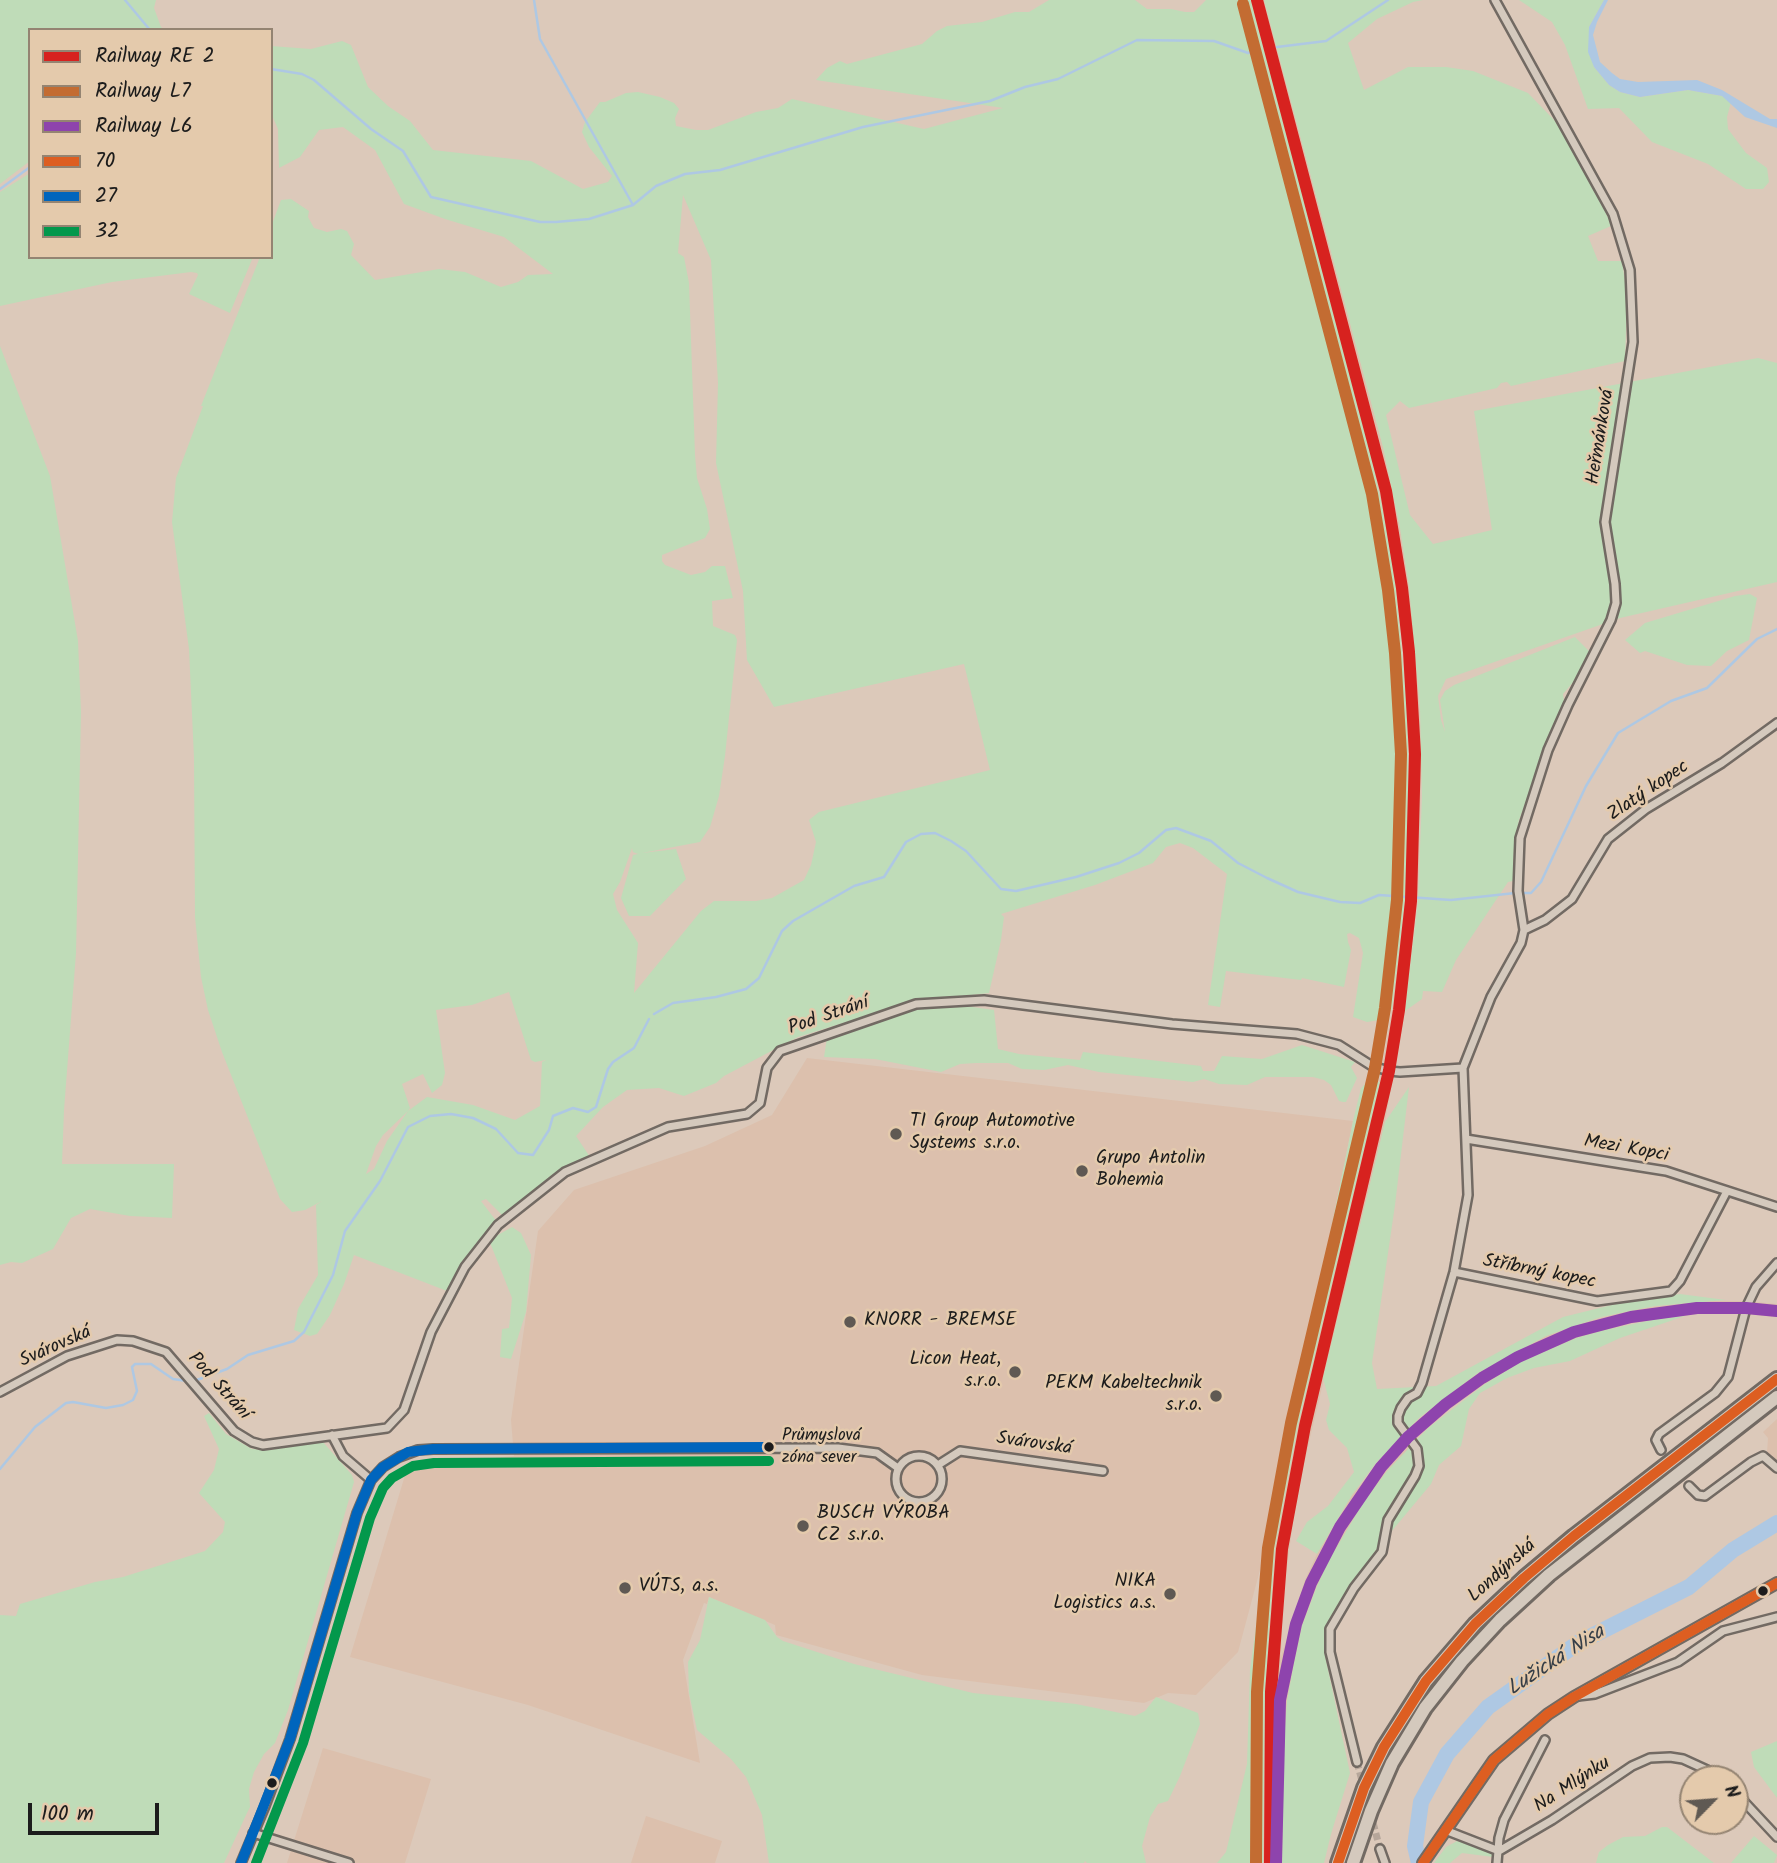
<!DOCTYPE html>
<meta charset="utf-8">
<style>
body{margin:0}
#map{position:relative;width:1777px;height:1863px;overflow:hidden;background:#dcc9ba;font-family:Kalam,sans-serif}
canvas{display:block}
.legend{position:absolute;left:28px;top:28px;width:245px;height:231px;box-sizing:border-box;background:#e4caac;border:2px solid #948472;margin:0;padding:9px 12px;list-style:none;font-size:21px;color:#1c1c1c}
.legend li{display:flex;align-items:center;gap:14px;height:35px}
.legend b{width:35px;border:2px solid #948472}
.north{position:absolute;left:1679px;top:1765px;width:70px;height:70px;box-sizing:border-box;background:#e4caac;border:2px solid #948472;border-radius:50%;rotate:65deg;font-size:19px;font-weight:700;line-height:28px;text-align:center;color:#1c1c1c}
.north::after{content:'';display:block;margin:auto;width:24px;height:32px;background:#5f5953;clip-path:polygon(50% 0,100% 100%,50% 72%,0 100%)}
.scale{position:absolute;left:28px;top:1803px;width:131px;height:32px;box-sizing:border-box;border:4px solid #1c1c1c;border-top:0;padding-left:9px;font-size:21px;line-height:24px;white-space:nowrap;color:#1c1c1c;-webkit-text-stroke:5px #e4caac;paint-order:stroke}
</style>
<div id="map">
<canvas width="1777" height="1863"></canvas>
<ul class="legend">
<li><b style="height:9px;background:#d7221f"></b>Railway RE 2</li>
<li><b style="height:9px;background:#c36c32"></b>Railway L7</li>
<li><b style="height:9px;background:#8e44ad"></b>Railway L6</li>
<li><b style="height:9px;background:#dd5e21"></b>70</li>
<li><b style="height:9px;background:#0065bd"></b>27</li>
<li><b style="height:9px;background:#03984c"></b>32</li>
</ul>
<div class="north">N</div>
<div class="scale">100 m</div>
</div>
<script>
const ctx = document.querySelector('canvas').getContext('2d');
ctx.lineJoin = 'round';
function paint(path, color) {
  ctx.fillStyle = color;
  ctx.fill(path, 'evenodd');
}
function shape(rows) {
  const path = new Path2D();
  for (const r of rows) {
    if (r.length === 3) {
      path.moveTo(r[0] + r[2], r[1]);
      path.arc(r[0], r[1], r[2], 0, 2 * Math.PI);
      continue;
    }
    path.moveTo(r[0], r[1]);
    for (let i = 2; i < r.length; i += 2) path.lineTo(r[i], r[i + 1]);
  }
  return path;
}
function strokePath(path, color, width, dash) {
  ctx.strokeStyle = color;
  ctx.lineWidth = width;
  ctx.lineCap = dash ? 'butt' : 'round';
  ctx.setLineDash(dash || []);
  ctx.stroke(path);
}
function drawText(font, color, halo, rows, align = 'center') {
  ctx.font = font + ' Kalam,sans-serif';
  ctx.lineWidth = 5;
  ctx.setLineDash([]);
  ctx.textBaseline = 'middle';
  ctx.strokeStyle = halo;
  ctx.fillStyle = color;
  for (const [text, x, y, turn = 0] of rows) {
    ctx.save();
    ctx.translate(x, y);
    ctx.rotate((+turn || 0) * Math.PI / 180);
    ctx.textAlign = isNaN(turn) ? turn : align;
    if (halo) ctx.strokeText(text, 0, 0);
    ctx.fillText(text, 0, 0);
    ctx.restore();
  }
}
paint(shape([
 [1251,0,1264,0,1383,447,1400,528,1409,587,1416,651,1422,754,1418,892,1405,1011,1385,1122,1297,1493,1283,1596,1281,1657,1305,1580,1317,1554,1352,1495,1403,1433,1442,1399,1478,1373,1546,1336,1572,1326,1630,1310,1697,1301,1746,1301,1777,1304,1777,1317,1745,1314,1698,1314,1633,1323,1577,1338,1521,1362,1485,1384,1450,1409,1413,1442,1317,1586,1302,1626,1287,1701,1282,1863,1263,1863,1265,1692,1275,1548,1298,1425,1382,1069,1392,1009,1405,900,1408,754,1403,652,1396,589,1379,492,1339,331],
 [807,1058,1353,1121,1268,1540,1238,1652,1196,1695,1168,1693,1144,1703,922,1675,776,1635,775,1625,709,1597,707,1604,704,1603,683,1660,700,1763,528,1705,350,1657,406,1472,414,1466,514,1456,511,1420,538,1231,574,1190,705,1146,772,1115],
 [1777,1419,1777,1461,1767,1452,1768,1438,1763,1432],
 [323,1748,431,1779,405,1863,287,1863],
 [646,1816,722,1841,715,1863,631,1863]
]), '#dcc0ad');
paint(shape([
 [0,0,156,0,154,8,161,27,165,30,30,30,30,161,0,184],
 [1049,0,1135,0,1147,9,1171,9,1185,12,1194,12,1206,0,1251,0,1370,450,1387,530,1396,589,1407,709,1409,796,1405,900,1392,1009,1379,1020,1367,1022,1353,1017,1363,953,1359,938,1350,933,1347,934,1348,942,1351,950,1344,987,1302,978,1301,980,1226,971,1220,1007,1208,1005,1227,874,1193,848,1180,843,1166,847,1153,863,1095,885,1001,914,1004,917,1001,940,989,993,911,1002,798,1037,724,1076,716,1083,684,1096,659,1088,627,1090,603,1107,576,1136,590,1157,568,1170,504,1217,486,1199,481,1201,497,1222,478,1241,447,1291,354,1255,344,1284,330,1315,317,1334,310,1336,294,1330,298,1309,318,1275,316,1205,322,1201,305,1210,292,1212,280,1199,222,1052,208,1010,201,977,195,917,194,758,189,649,172,522,176,478,203,406,201,406,260,257,271,257,271,227,281,200,291,199,309,211,308,217,314,228,327,232,341,229,347,231,354,244,351,255,375,280,439,269,465,272,501,287,518,282,528,275,553,274,504,237,445,219,404,204,375,150,343,127,319,130,300,157,279,168,278,129,271,113,271,46,311,49,342,41,351,45,368,87,388,106,410,121,433,150,531,161,583,189,608,182,612,176,589,147,582,132,585,122,600,102,605,102,626,93,638,92,660,97,674,103,679,109,675,118,676,126,696,130,708,130,756,112,778,108,792,99,924,129,1003,108,816,80,827,68,840,61,847,64,922,44,937,31,947,26,982,22,1015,12,1029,12],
 [683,195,711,260,718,383,716,463,743,591,747,660,774,707,964,664,990,770,819,812,809,820,816,842,811,865,804,880,772,898,756,901,714,901,701,911,634,993,638,943,617,910,613,894,620,882,632,848,633,852,638,854,633,855,621,898,629,916,650,916,686,879,676,849,642,853,700,842,710,827,719,796,725,756,737,640,735,635,713,626,712,601,733,598,725,566,712,566,705,572,691,575,665,565,662,561,662,555,705,538,710,529,707,509,697,478,695,455,689,283,684,257,678,253],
 [509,992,531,1060,535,1062,546,1060,542,1062,540,1106,515,1120,473,1105,427,1097,408,1111,410,1108,402,1084,423,1074,432,1093,442,1085,445,1073,436,1010,472,1005],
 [408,1111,387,1141,374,1169,366,1174,376,1146,383,1135],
 [1264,0,1423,0,1413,2,1377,19,1348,43,1364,90,1408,67,1446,67,1473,71,1528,93,1555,121,1588,174,1609,220,1611,226,1588,236,1598,261,1622,261,1627,296,1625,361,1511,386,1507,382,1501,383,1497,388,1409,408,1400,401,1386,415,1410,515,1433,544,1492,530,1474,411,1758,358,1777,363,1777,582,1620,618,1446,679,1438,696,1441,720,1445,732,1440,700,1445,691,1454,685,1575,637,1590,652,1575,680,1563,694,1564,701,1519,820,1514,846,1513,881,1508,882,1456,960,1442,992,1423,991,1422,999,1405,1011,1418,901,1422,796,1420,709,1409,587,1400,528,1383,447],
 [1519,0,1604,0,1589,27,1594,67,1609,85,1620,92,1640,97,1688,90,1722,96,1731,102,1727,117,1728,129,1746,153,1767,168,1769,182,1763,189,1746,189,1708,164,1652,142,1619,108,1588,109,1565,45,1552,22],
 [30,173,30,257,253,257,230,313,189,294,198,275,197,273,191,272,112,282,0,306,0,192],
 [0,346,50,476,78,641,81,712,76,953,64,1110,62,1164,174,1164,172,1218,130,1216,90,1209,71,1218,53,1249,22,1263,11,1262,0,1265],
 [1750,594,1757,598,1749,640,1727,651,1711,666,1687,665,1645,651,1640,653,1625,640,1645,623,1735,596],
 [965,1006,994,1010,998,1049,1019,1054,1080,1060,1083,1052,1201,1066,1203,1071,1214,1071,1222,1056,1262,1059,1302,1045,1355,1062,1351,1067,1357,1078,1346,1102,1343,1102,1339,1101,1331,1085,1324,1080,1313,1077,1265,1077,1247,1085,1219,1084,1204,1079,1193,1082,1099,1072,1068,1065,1044,1070,1022,1069,1008,1063,976,1063,960,1064,941,1072,875,1059,824,1057,827,1038,885,1017,927,1007],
 [1380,1082,1298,1425,1275,1548,1265,1692,1263,1863,1217,1863,1226,1852,1247,1764,1250,1670,1268,1540,1353,1121,1361,1088,1366,1083],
 [1409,1087,1395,1205,1372,1363,1377,1389,1436,1386,1563,1317,1632,1300,1680,1294,1726,1300,1655,1306,1601,1317,1546,1336,1478,1373,1419,1418,1376,1463,1352,1495,1317,1554,1296,1541,1307,1522,1328,1506,1354,1472,1347,1448,1329,1430,1326,1420,1330,1404,1323,1378,1385,1122],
 [512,1227,521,1233,531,1255,526,1312,511,1359,500,1357,502,1329,509,1328,512,1298,489,1240],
 [1685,1316,1620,1338,1570,1361,1534,1368,1507,1378,1480,1393,1469,1409,1461,1446,1439,1465,1431,1484,1376,1550,1327,1624,1324,1651,1350,1773,1331,1834,1324,1863,1282,1863,1284,1740,1287,1701,1294,1663,1302,1626,1317,1586,1329,1560,1363,1503,1387,1471,1428,1428,1485,1384,1521,1362,1576,1338,1605,1330,1657,1319],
 [209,1413,226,1434,252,1449,270,1450,297,1443,322,1441,352,1475,354,1482,288,1710,275,1743,264,1754,254,1772,249,1789,250,1807,246,1815,224,1863,0,1863,0,1615,16,1616,20,1604,95,1582,123,1577,205,1551,223,1532,225,1522,199,1493,214,1470,219,1449,204,1416],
 [709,1597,765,1620,777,1637,783,1641,854,1664,973,1693,1076,1704,1135,1716,1145,1711,1156,1697,1198,1713,1200,1724,1180,1776,1168,1801,1158,1804,1150,1817,1142,1846,1146,1863,1087,1863,1085,1861,1084,1863,769,1863,762,1815,746,1777,731,1759,697,1730,689,1693,688,1662,700,1640],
 [1777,1741,1777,1798,1754,1767,1751,1752],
 [1662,1827,1667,1827,1714,1863,1596,1863,1599,1852,1608,1845,1623,1837,1645,1836],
 [1754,1836,1777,1855,1774,1863,1731,1863],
 [1457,1841,1489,1849,1493,1852,1493,1857,1462,1853,1450,1863,1434,1863,1446,1847]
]), '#bfdcb8');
paint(shape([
 [1604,0,1608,0,1597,22,1593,35,1600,62,1612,73,1620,79,1638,82,1697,80,1722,90,1770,119,1777,119,1777,128,1745,117,1722,96,1688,90,1640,97,1620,92,1609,85,1594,67,1588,52,1589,27]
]), '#aec8e3');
strokePath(shape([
 [125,0,150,30],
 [534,0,540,39,633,205],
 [1277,47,1326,41,1388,0],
 [271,69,302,74,314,80,371,129,403,151,431,197,540,222,556,222,589,219,633,205,656,186,685,174,720,170,863,127,990,101,1025,87,1058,79,1137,40,1214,41,1248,53,1260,50],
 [0,189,30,167],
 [1522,893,1531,893,1541,882,1586,786,1618,733,1671,701,1707,688,1757,639,1777,629],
 [654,1014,673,1003,716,997,746,989,759,978,782,931,793,921,854,886,884,877,906,842,921,834,935,833,951,841,966,851,1001,889,1016,891,1076,877,1119,863,1139,853,1166,830,1176,828,1211,841,1238,863,1267,878,1298,892,1340,902,1360,903,1379,895,1451,900,1515,893],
 [194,1381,227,1369,248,1355,294,1341,304,1332,333,1275,345,1231,380,1181,408,1127,430,1116,451,1114,473,1118,496,1129,518,1153,533,1155,549,1130,553,1116,573,1108,588,1112,596,1107,608,1069,613,1062,634,1048,649,1019],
 [0,1469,35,1427,66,1403,73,1402,106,1408,123,1405,133,1400,137,1391,132,1367,135,1364,151,1364,173,1379,187,1381]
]), '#aec8e3', 2.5);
strokePath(shape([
 [1419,1863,1415,1846,1421,1802,1447,1754,1488,1707,1578,1643,1689,1587,1733,1550,1777,1523]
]), '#aec8e3', 16);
strokePath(shape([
 [1357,1762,1380,1849]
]), '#b6a69a', 7, [7, 3.5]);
const minor = shape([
 [1524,930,1545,920,1572,899,1608,839,1646,809,1722,763,1777,723],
 [1466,1139,1666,1171,1777,1207],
 [1454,1272,1597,1301,1671,1291,1680,1281,1727,1191],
 [0,1392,67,1356,117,1340,133,1341,166,1352,234,1431,252,1442,263,1445,387,1428,404,1410,431,1332,465,1267,498,1225,565,1172,668,1127,747,1114,760,1103,767,1068,780,1051,916,1004,984,1000,1172,1024,1297,1034,1339,1045,1372,1066,1389,1071,1400,1072,1463,1068],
 [332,1435,343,1456,371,1480],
 [1661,1450,1656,1440,1659,1434,1715,1393,1728,1377,1746,1308,1756,1287,1777,1263],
 [919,1479,23],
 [938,1465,960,1451,1103,1471],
 [1689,1486,1698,1495,1705,1496,1751,1462,1763,1456,1777,1468],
 [1578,1696,1595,1694,1678,1662,1723,1631,1777,1617],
 [1357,1762,1330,1652,1330,1629,1354,1588,1382,1552,1388,1520,1415,1476,1419,1466,1417,1449,1398,1423,1398,1416,1401,1408,1408,1398,1417,1393,1422,1383,1454,1272,1468,1195,1463,1068,1491,997,1521,943,1524,930,1518,891,1520,838,1548,750,1568,705,1611,620,1616,603,1615,584,1605,522,1633,342,1630,270,1613,214,1495,0],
 [1735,1792,1777,1837],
 [1445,1830,1499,1851],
 [253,1833,349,1863],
 [1380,1849,1385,1863],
 [1499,1851,1552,1820,1632,1766,1650,1758,1670,1757,1683,1759,1707,1770,1720,1779],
 [241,1863,265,1806,290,1739,357,1513,371,1480,383,1467,399,1457,418,1450,433,1449,838,1448,877,1453,898,1468],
 [1497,1863,1499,1838,1504,1820,1545,1740]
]);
const tertiary = shape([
 [1423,1863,1494,1760,1548,1714,1574,1697,1777,1583]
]);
const trunk = shape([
 [1338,1863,1364,1788,1384,1747,1426,1681,1475,1624,1524,1578,1574,1536,1777,1379],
 [1353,1863,1371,1811,1392,1763,1425,1708,1462,1661,1500,1620,1549,1575,1777,1397]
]);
strokePath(minor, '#726a63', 12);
strokePath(tertiary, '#726a63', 14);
strokePath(trunk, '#726a63', 18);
strokePath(minor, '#d4c9bd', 7);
strokePath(tertiary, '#d4c9bd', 9);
strokePath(trunk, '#d4c9bd', 12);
strokePath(shape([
 [1338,1863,1364,1788,1384,1747,1426,1681,1475,1624,1524,1578,1574,1536,1777,1379],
 [1423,1863,1494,1760,1548,1714,1574,1697,1777,1583]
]), '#dd5e21', 10);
strokePath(shape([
 [241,1863,290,1739,357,1513,371,1480,383,1467,408,1452,433,1449,769,1447]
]), '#0065bd', 10);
strokePath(shape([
 [256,1863,303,1743,370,1518,383,1488,392,1478,413,1466,434,1463,769,1461]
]), '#03984c', 10);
strokePath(shape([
 [1257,0,1386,491,1402,588,1409,652,1415,754,1411,901,1399,1010,1389,1071,1305,1426,1282,1549,1271,1692,1270,1863]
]), '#d7221f', 12);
strokePath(shape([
 [1243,4,1372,494,1388,590,1395,653,1401,754,1397,900,1385,1008,1375,1068,1291,1423,1268,1548,1257,1692,1256,1863]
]), '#c36c32', 12);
strokePath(shape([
 [1276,1863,1280,1700,1296,1624,1311,1583,1340,1527,1381,1467,1408,1437,1446,1404,1482,1378,1518,1357,1574,1332,1631,1317,1697,1308,1746,1308,1777,1311]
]), '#8e44ad', 12);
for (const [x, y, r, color] of [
 [896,1134,7,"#5f5953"],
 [1082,1171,7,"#5f5953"],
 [850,1322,7,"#5f5953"],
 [1015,1372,7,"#5f5953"],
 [1216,1396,7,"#5f5953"],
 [769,1447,6,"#1c1c1c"],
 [803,1526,7,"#5f5953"],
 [625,1588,7,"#5f5953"],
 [1763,1591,6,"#1c1c1c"],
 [1170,1594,7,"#5f5953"],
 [272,1783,6,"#1c1c1c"]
]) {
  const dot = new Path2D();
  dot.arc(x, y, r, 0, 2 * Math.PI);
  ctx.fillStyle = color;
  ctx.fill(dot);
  strokePath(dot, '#e4caac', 2.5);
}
drawText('17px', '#1c1c1c', '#e4caac', [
 ["Průmyslová",782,1437],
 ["zóna sever",782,1459]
], 'left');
drawText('19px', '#1c1c1c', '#e4caac', [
 ["Heřmánková",1602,437,-81],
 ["Zlatý kopec",1649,792,-34],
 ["Pod Strání",829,1017,-19],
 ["Mezi Kopci",1626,1150,10],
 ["Stříbrný kopec",1539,1273,11],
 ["Svárovská",56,1348,-24],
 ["Pod Strání",218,1387,48],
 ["Svárovská",1034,1445,8],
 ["Londýnská",1503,1572,-42],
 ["Na Mlýnku",1573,1786,-33]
]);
drawText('19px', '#1c1c1c', '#e4caac', [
 ["TI Group Automotive",910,1123],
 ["Systems s.r.o.",910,1145],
 ["Grupo Antolin",1096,1160],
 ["Bohemia",1096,1182],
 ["KNORR - BREMSE",864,1322],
 ["Licon Heat,",1001,1361,"right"],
 ["s.r.o.",1001,1383,"right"],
 ["PEKM Kabeltechnik",1202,1385,"right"],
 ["s.r.o.",1202,1407,"right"],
 ["BUSCH VÝROBA",817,1515],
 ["CZ s.r.o.",817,1537],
 ["NIKA",1156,1583,"right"],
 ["Logistics a.s.",1156,1605,"right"],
 ["VÚTS, a.s.",639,1588]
], 'left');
drawText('italic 21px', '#353e47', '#e4caac', [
 ["Lužická Nisa",1557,1662,-33]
]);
</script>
